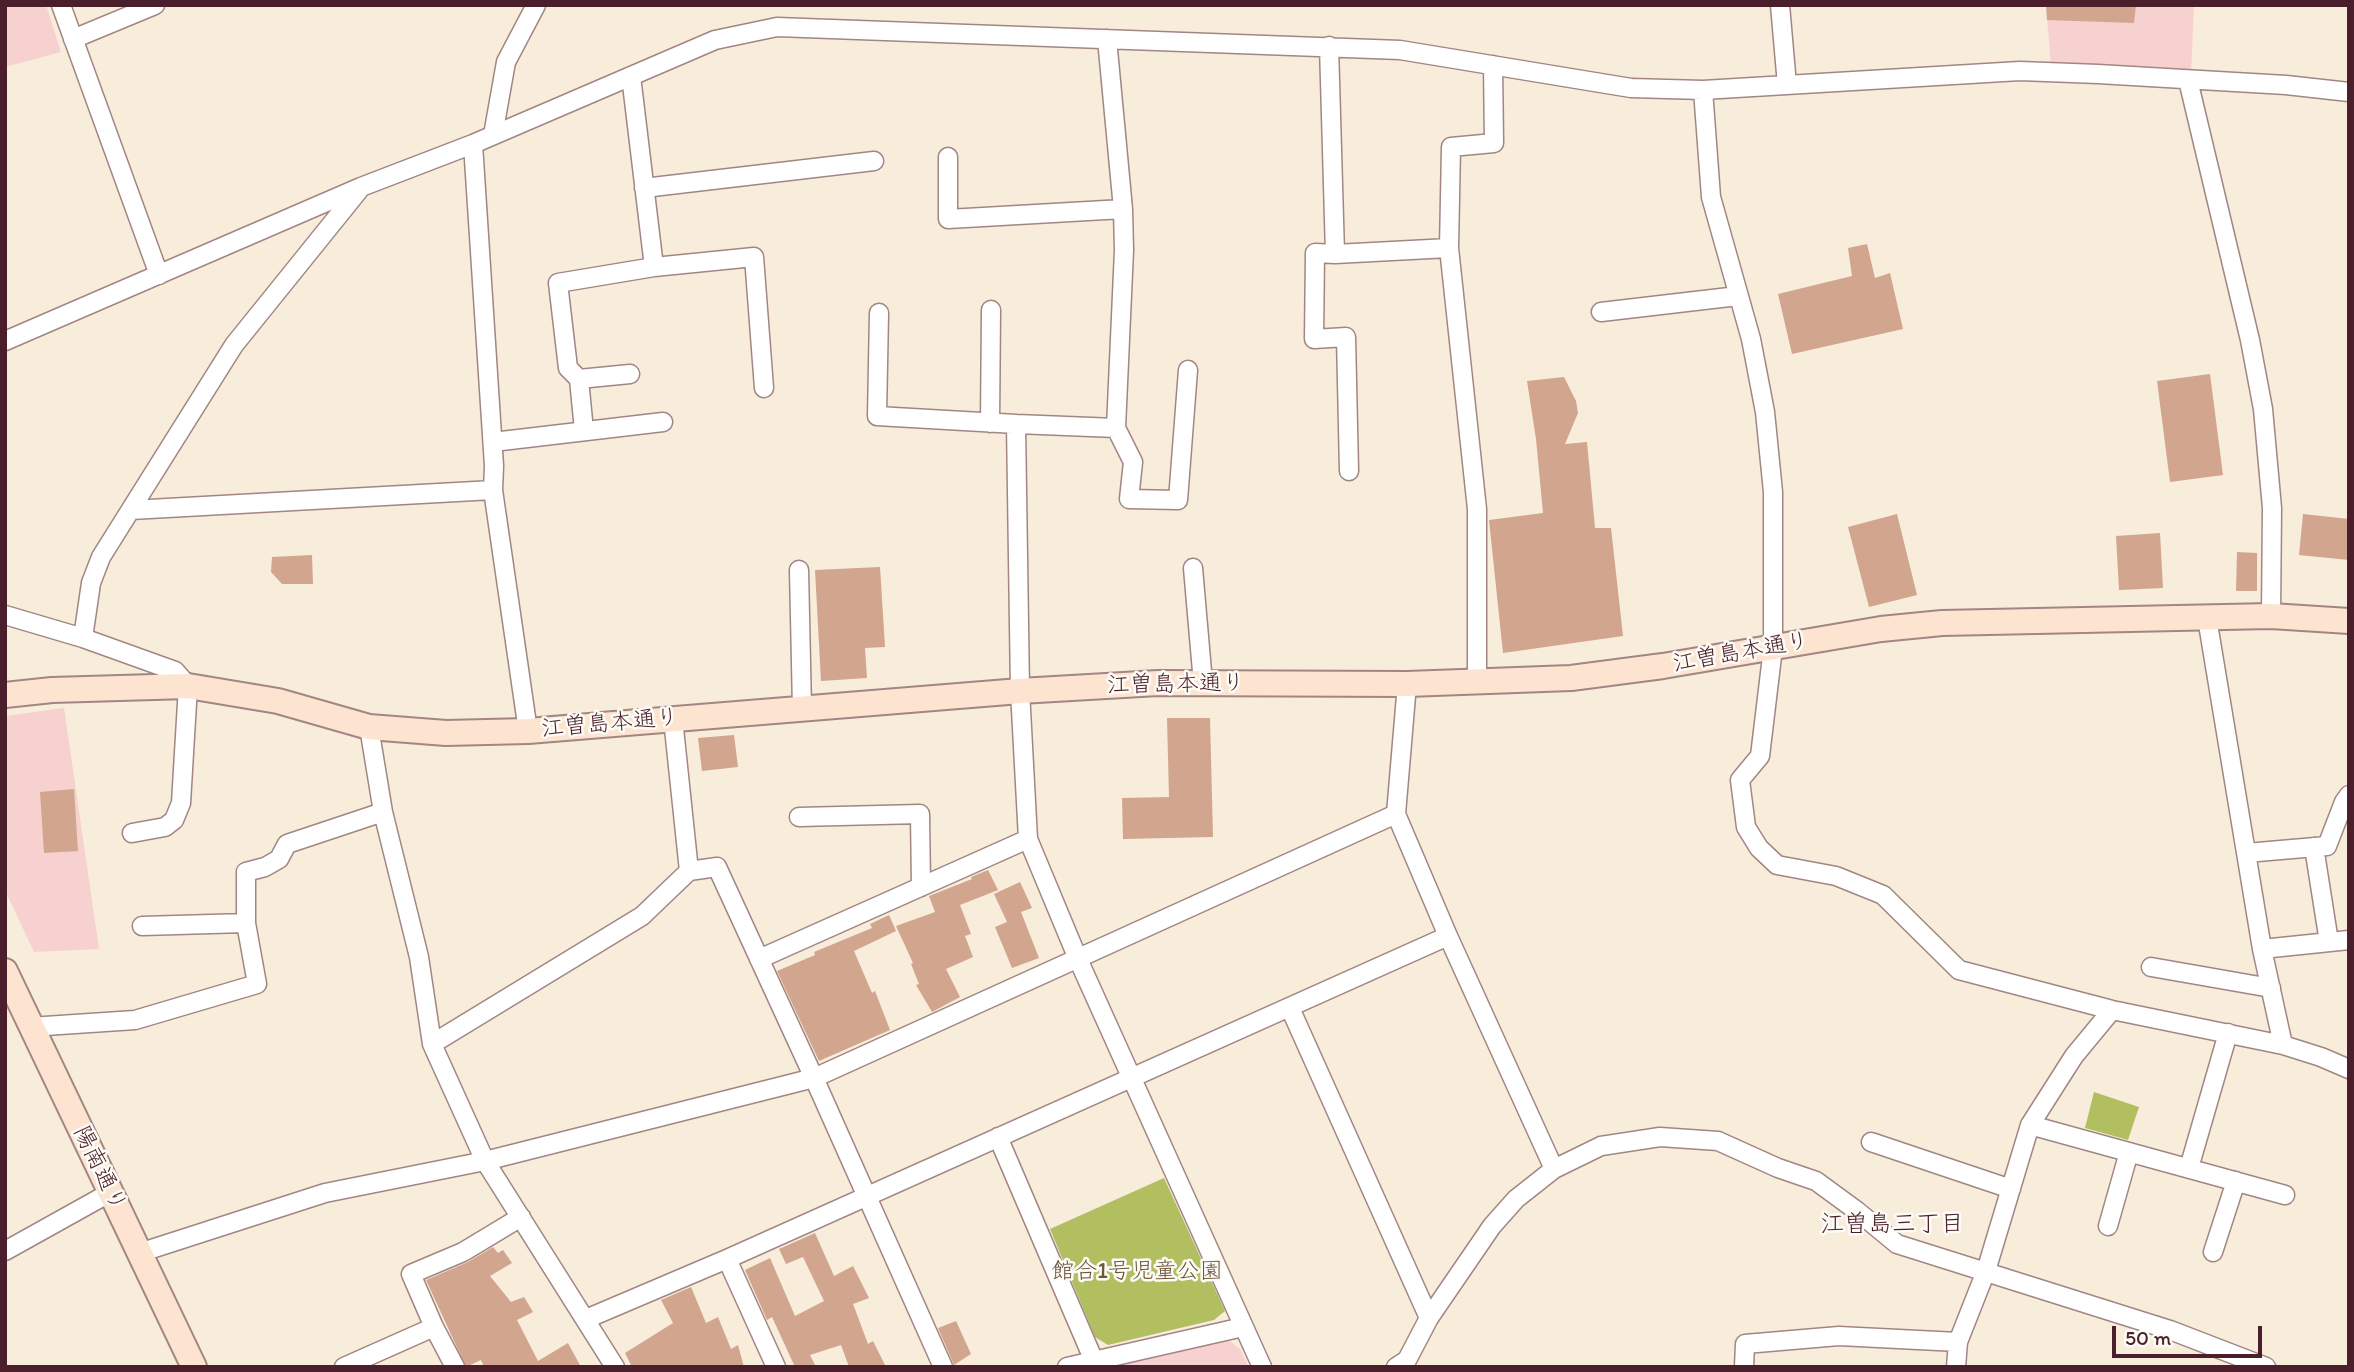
<!DOCTYPE html>
<meta charset="utf-8">
<style>
body{margin:0}
#map{position:relative;width:2354px;height:1372px;overflow:hidden;background:#f8ecdb;font-family:Itim,sans-serif}
canvas{display:block}
.frame{position:absolute;inset:0;border:7px solid #4a1f2b;pointer-events:none}
.scale{position:absolute;left:2112px;top:1326px;width:150px;height:32px;box-sizing:border-box;border:4px solid #4a1f2b;border-top:0;padding-left:9px;font-size:21px;line-height:24px;white-space:nowrap;color:#4a1f2b;-webkit-text-stroke:5px #fdfcf7;paint-order:stroke}
</style>
<div id="map">
<canvas width="2354" height="1372"></canvas>
<div class="frame"></div>
<div class="scale">50 m</div>
</div>
<script>
const ctx = document.querySelector('canvas').getContext('2d');
ctx.lineJoin = 'round';
function paint(path, color) {
  ctx.fillStyle = color;
  ctx.fill(path, 'evenodd');
}
function shape(rows) {
  const path = new Path2D();
  for (const r of rows) {
    path.moveTo(r[0], r[1]);
    for (let i = 2; i < r.length; i += 2) path.lineTo(r[i], r[i + 1]);
  }
  return path;
}
function strokePath(path, color, width, dash) {
  ctx.strokeStyle = color;
  ctx.lineWidth = width;
  ctx.lineCap = dash ? 'butt' : 'round';
  ctx.setLineDash(dash || []);
  ctx.stroke(path);
}
function drawText(font, color, halo, rows, align = 'center') {
  ctx.font = font + ' Itim,"Klee One",sans-serif';
  ctx.lineWidth = 5;
  ctx.setLineDash([]);
  ctx.textBaseline = 'middle';
  ctx.strokeStyle = halo;
  ctx.fillStyle = color;
  for (const [text, x, y, turn = 0] of rows) {
    ctx.save();
    ctx.translate(x, y);
    ctx.rotate((+turn || 0) * Math.PI / 180);
    ctx.textAlign = isNaN(turn) ? turn : align;
    if (halo) ctx.strokeText(text, 0, 0);
    ctx.fillText(text, 0, 0);
    ctx.restore();
  }
}
paint(shape([
 [5,5,46,5,61,52,5,67],
 [2046,5,2194,5,2191,75,2051,66],
 [64,708,99,949,34,952,5,890,5,716],
 [1228,1340,1240,1349,1249,1367,1107,1367]
]), '#f7d0d0');
paint(shape([
 [2094,1092,2139,1107,2128,1140,2085,1128],
 [1164,1178,1225,1311,1214,1320,1108,1345,1095,1337,1050,1229]
]), '#b2bf61');
paint(shape([
 [2046,5,2136,5,2134,23,2047,20],
 [1867,244,1875,278,1890,273,1903,329,1792,354,1778,294,1852,276,1848,248],
 [2210,374,2223,475,2170,482,2157,381],
 [1564,377,1576,401,1578,413,1565,444,1587,442,1595,528,1611,528,1623,636,1503,653,1489,520,1543,513,1536,439,1527,381],
 [1897,514,1917,595,1869,607,1848,527],
 [2303,514,2349,519,2349,560,2299,555],
 [2160,533,2163,588,2119,590,2116,536],
 [2237,552,2257,553,2257,591,2236,591],
 [312,555,313,584,282,584,271,572,272,557],
 [880,567,885,647,865,648,867,678,821,681,815,570],
 [1167,718,1210,718,1213,837,1123,839,1122,798,1169,797],
 [734,735,738,767,702,771,698,738],
 [74,789,78,851,44,853,40,792],
 [988,870,998,890,960,905,971,934,965,936,973,957,946,969,960,997,932,1012,916,985,919,984,911,964,913,963,896,926,935,912,929,896,972,879,971,877],
 [1020,882,1032,908,1021,912,1039,958,1012,968,995,927,1007,922,994,894],
 [889,915,896,931,854,951,872,993,875,991,890,1030,819,1061,777,971,815,955,814,952,872,928,870,924],
 [815,1233,834,1276,853,1266,869,1298,853,1304,868,1344,873,1341,886,1367,849,1367,841,1345,810,1355,816,1367,795,1367,772,1317,767,1320,745,1270,770,1258,795,1316,824,1301,803,1257,786,1264,779,1249],
 [493,1247,498,1253,503,1250,512,1263,490,1276,511,1302,524,1297,533,1312,517,1320,538,1361,568,1343,581,1367,484,1367,481,1360,466,1367,426,1280,468,1262],
 [691,1287,706,1323,718,1317,731,1349,738,1345,744,1367,632,1367,625,1353,673,1323,661,1300],
 [956,1321,971,1354,954,1365,938,1328]
]), '#d1a58e');
const street = shape([
 [61,5,159,275],
 [1780,5,1787,85],
 [73,39,155,5],
 [1107,39,1123,209,1124,250,1116,428,1016,424,1020,691,1028,839,1078,959,1262,1367],
 [1329,46,1335,254,1449,248,1477,509,1477,682],
 [631,76,654,267],
 [2188,80,2250,340,2263,409,2272,508,2271,616],
 [1703,90,1711,197,1751,339,1765,412,1773,492,1773,648,1760,756,1740,780,1746,827,1759,848,1777,865,1836,876,1883,895,1959,970,2112,1010,2283,1045,2321,1057,2349,1069],
 [493,135,506,62,536,5],
 [473,144,494,466,493,490,528,731],
 [948,157,948,219,1123,209],
 [644,188,874,161],
 [1449,248,1451,147,1494,143,1493,65],
 [1335,254,1315,253,1314,339,1346,337,1349,471],
 [1601,312,1738,296],
 [879,313,877,416,1016,424],
 [5,341,361,187,473,144,715,40,777,27,1400,50,1631,88,1703,90,2020,71,2098,74,2286,85,2349,92],
 [579,379,630,374],
 [990,423,991,310],
 [1116,428,1133,462,1129,499,1178,500,1188,370],
 [584,431,579,379,568,368,558,283,654,267,754,257,764,388],
 [493,442,663,422],
 [131,510,493,490],
 [1193,568,1203,683],
 [799,570,802,709],
 [5,615,83,638,175,671,188,686,181,803,174,820,165,827,132,833],
 [2207,618,2262,949,2283,1045],
 [83,638,91,583,101,557,234,345,359,190],
 [1407,684,1396,814,1448,936,1554,1169],
 [673,719,689,871],
 [369,727,383,812,419,957,432,1044,485,1161,615,1367],
 [799,817,920,814,921,887],
 [2314,847,2329,942],
 [2246,853,2327,846,2344,802,2349,795],
 [142,926,246,923],
 [2262,949,2349,940],
 [759,959,1028,839],
 [2151,967,2271,988],
 [1290,1008,1429,1318],
 [30,1027,135,1020,257,984,246,923,246,872,265,867,279,859,287,844,383,812],
 [432,1044,642,916,689,871,717,867,814,1078,943,1367],
 [2030,1125,2285,1195],
 [998,1137,1094,1361],
 [1871,1142,2011,1189],
 [2189,1168,2228,1033],
 [2108,1226,2129,1152],
 [5,1251,111,1192],
 [2213,1252,2236,1181],
 [139,1253,325,1193,485,1161,814,1078,1396,814],
 [727,1259,776,1367],
 [586,1319,727,1259,1448,936],
 [434,1327,411,1274,463,1252,521,1217],
 [344,1367,434,1327,455,1367],
 [1067,1367,1243,1327],
 [1396,1367,1407,1360,1429,1318,1492,1226,1516,1199,1554,1169,1601,1146,1660,1137,1718,1141,1778,1168,1816,1181,1857,1211,1897,1244,2170,1330,2266,1367],
 [1744,1367,1745,1344,1839,1336,1958,1342],
 [1956,1367,1958,1342,1986,1271,2030,1125,2074,1056,2112,1010]
]);
const secondary = shape([
 [5,695,52,690,188,686,278,701,369,727,446,733,528,731,1020,691,1158,683,1407,684,1571,678,1663,666,1881,629,1942,623,2271,616,2349,621],
 [5,971,194,1367]
]);
strokePath(street, '#a18683', 21);
strokePath(secondary, '#a18683', 28);
strokePath(street, '#fff', 18);
strokePath(secondary, '#fde4d0', 24);
drawText('23px', '#4a1f2b', '#fdfcf7', [
 ["江曽島本通り",1741,653,-10],
 ["江曽島本通り",1176,685,-1],
 ["江曽島本通り",610,724,-5],
 ["陽南通り",99,1169,64]
]);
drawText('23px', '#6e573e', '#fdfcf7', [
 ["館合1号児童公園",1137,1272]
]);
drawText('24px', '#4a1f2b', '#fdfcf7', [
 ["江曽島三丁目",1892,1225]
]);
</script>
